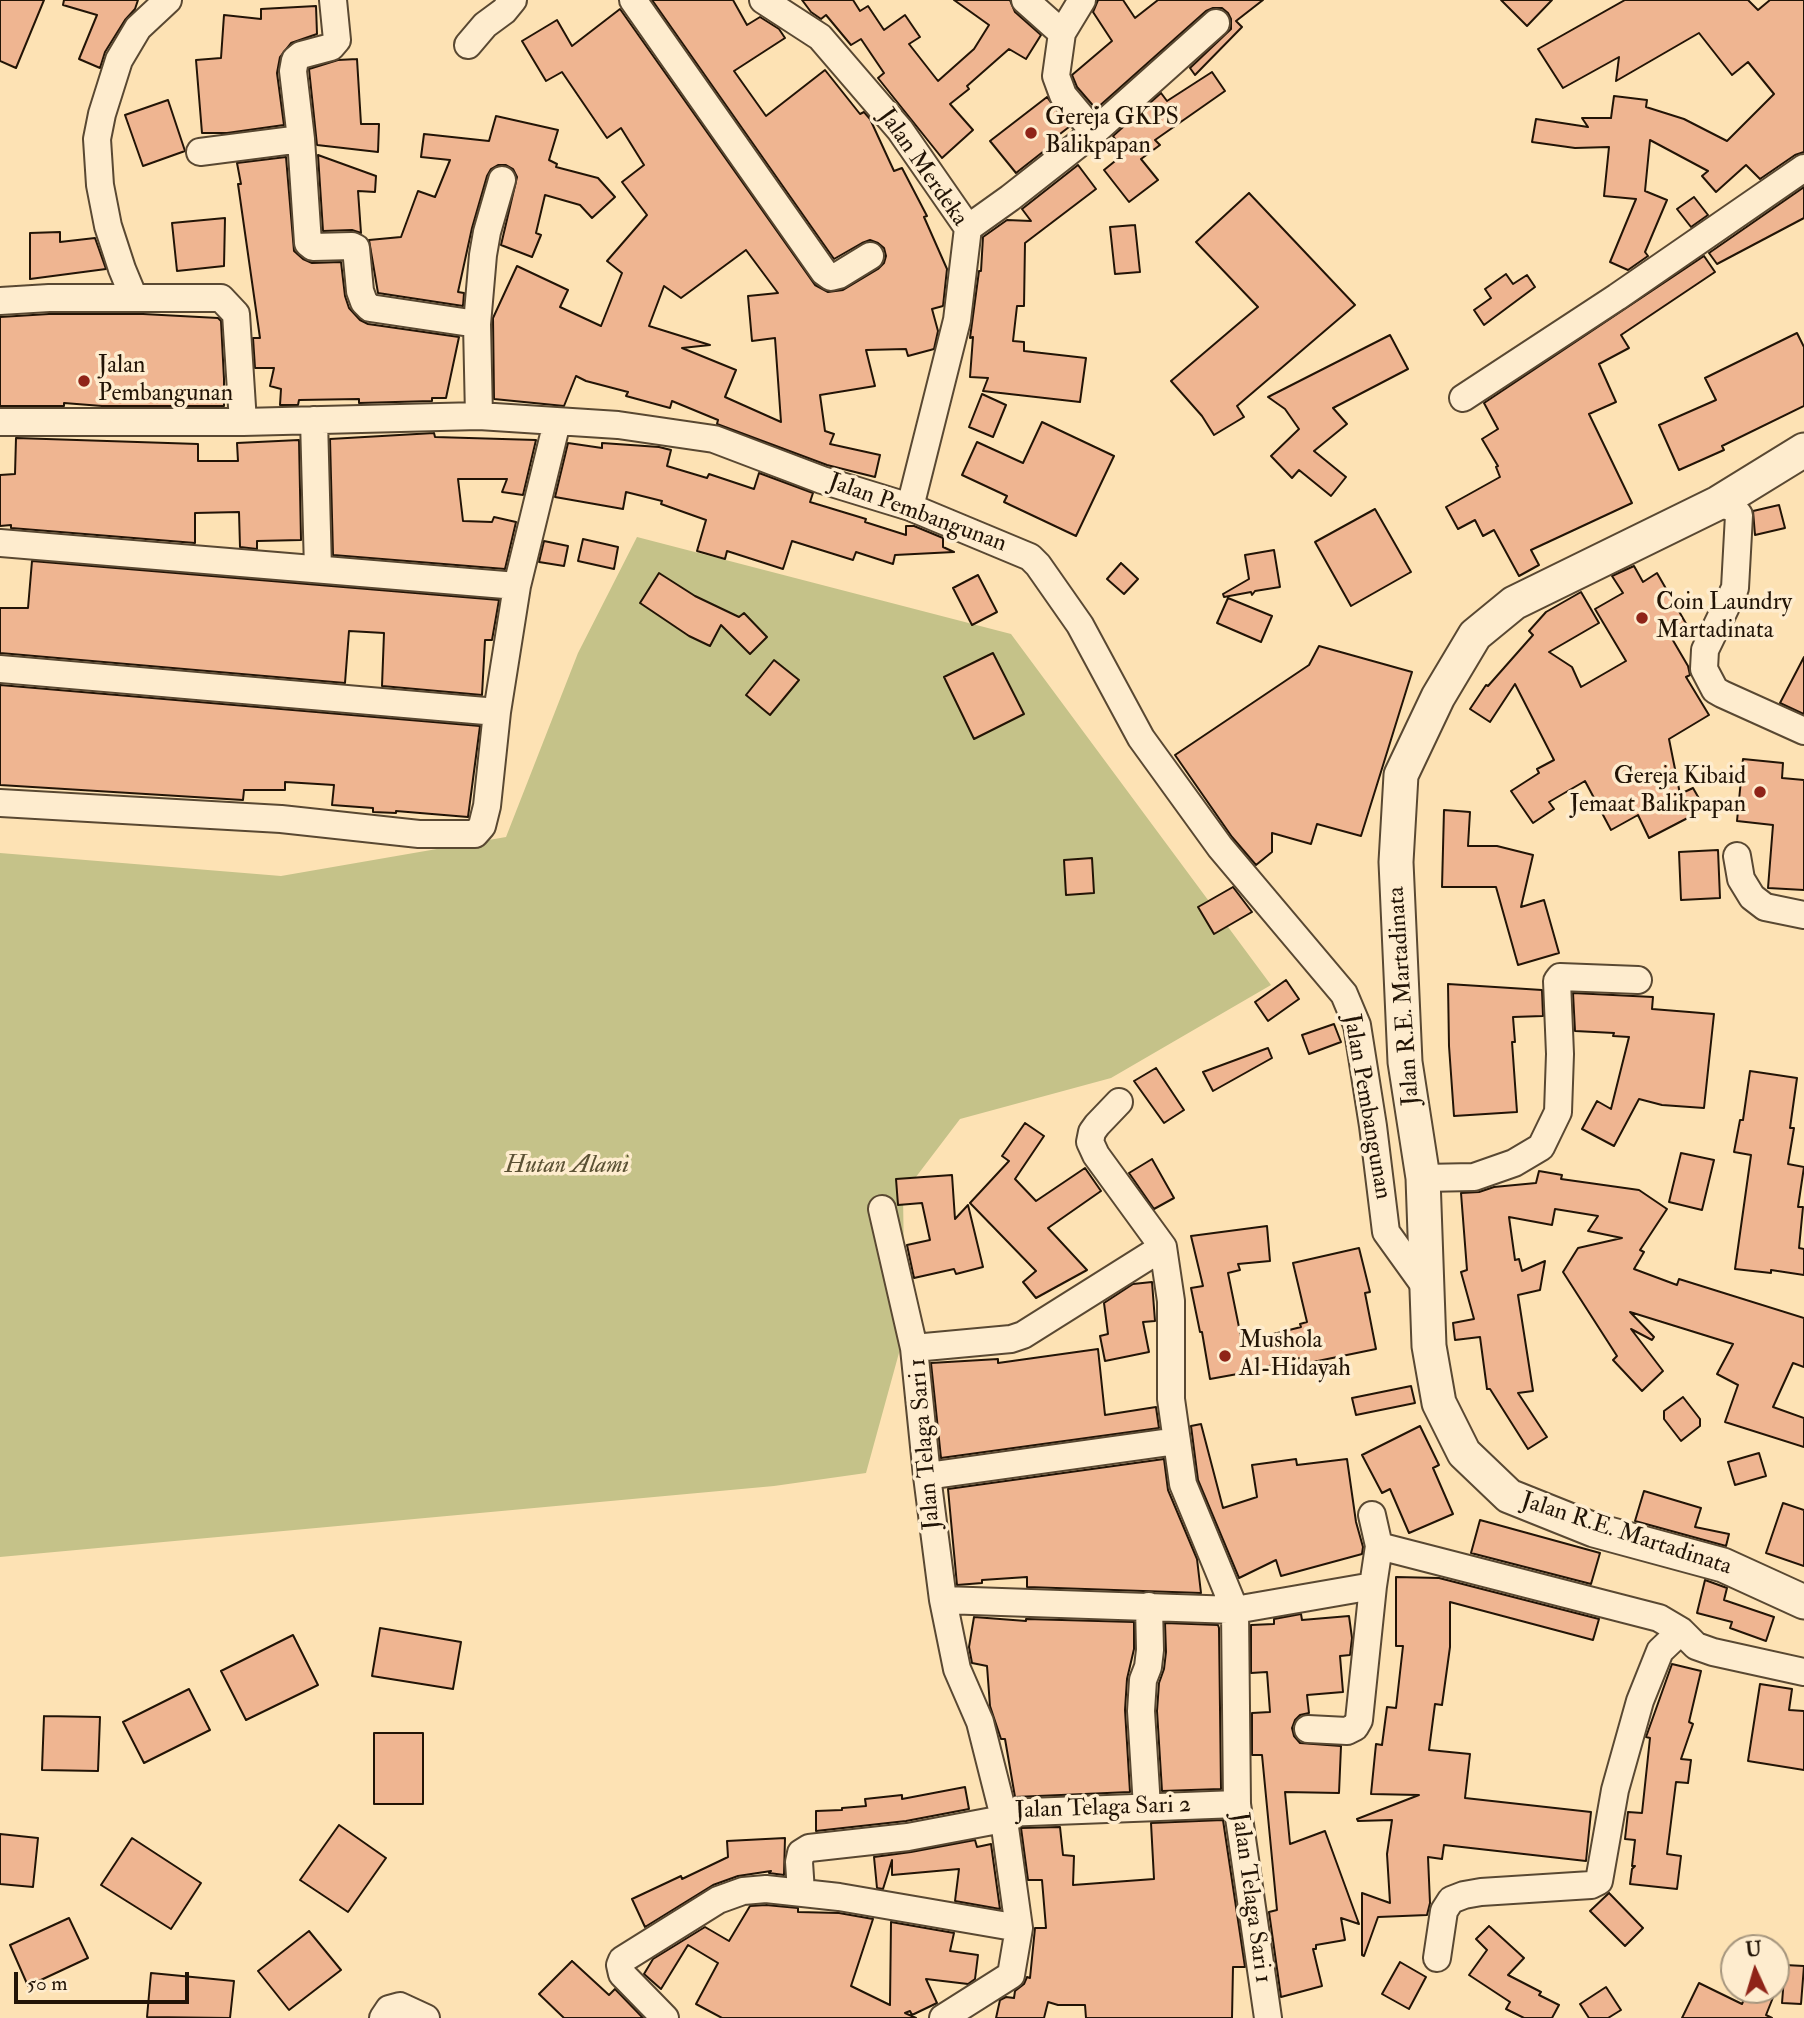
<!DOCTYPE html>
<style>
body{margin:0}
#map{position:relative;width:1804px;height:2018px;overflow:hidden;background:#fde2b4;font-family:"IM FELL Double Pica",serif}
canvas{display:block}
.north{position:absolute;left:1720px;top:1934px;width:70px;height:70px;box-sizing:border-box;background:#feecce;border:2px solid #a6967e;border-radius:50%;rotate:356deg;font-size:19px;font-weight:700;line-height:28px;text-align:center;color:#221406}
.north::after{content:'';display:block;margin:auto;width:24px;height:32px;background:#8f2418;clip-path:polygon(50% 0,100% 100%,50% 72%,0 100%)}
.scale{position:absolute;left:14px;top:1972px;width:175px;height:32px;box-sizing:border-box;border:4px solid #221406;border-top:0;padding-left:9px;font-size:21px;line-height:24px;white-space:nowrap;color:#221406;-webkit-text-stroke:5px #feecce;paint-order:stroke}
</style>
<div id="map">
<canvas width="1804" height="2018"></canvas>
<div class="north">U</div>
<div class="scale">50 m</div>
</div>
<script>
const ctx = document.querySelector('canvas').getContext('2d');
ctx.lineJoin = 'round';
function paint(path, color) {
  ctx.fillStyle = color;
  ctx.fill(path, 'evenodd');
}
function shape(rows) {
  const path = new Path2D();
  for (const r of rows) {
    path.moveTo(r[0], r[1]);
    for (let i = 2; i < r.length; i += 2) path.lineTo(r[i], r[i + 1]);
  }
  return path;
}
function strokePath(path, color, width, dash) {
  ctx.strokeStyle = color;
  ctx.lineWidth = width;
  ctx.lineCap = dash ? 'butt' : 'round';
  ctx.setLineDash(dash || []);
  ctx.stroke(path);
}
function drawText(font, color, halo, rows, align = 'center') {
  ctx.font = font + ' "IM FELL Double Pica",serif';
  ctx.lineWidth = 7;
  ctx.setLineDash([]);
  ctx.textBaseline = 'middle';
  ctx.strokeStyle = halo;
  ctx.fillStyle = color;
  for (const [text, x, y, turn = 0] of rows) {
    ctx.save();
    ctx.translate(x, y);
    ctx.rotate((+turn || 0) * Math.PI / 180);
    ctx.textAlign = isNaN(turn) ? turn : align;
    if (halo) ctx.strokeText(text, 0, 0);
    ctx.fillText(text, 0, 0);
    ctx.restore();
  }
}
paint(shape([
 [637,537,1011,634,1271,985,1111,1078,960,1119,903,1194,905,1331,866,1473,774,1486,0,1557,0,853,281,876,506,837,578,653]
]), '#c5c289');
const building = shape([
 [0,0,44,0,16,68,0,61,0,0],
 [64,0,138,0,135,9,125,20,105,52,100,68,79,59,97,15,63,5,64,0],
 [652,0,733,0,747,25,760,17,779,29,785,38,734,71,766,116,825,70,860,114,864,112,870,119,894,171,902,168,927,216,924,217,947,269,943,306,932,309,938,331,934,349,908,356,906,349,866,350,875,386,820,395,825,431,834,434,830,444,880,455,875,477,827,465,717,424,718,420,672,401,670,408,626,396,628,392,586,381,576,376,564,406,494,399,493,318,517,266,568,290,560,307,601,326,622,273,607,261,647,215,622,182,644,165,621,128,607,138,562,72,546,81,522,41,557,20,572,46,620,9,815,285,828,292,843,290,878,269,884,263,886,256,884,248,878,243,870,240,862,243,834,259,652,0],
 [746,250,778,293,748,296,752,341,775,338,781,422,725,397,736,370,682,348,710,345,649,326,664,286,681,298,746,250],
 [802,0,853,0,860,11,868,6,884,30,905,15,920,37,909,44,938,81,974,49,989,25,954,0,1010,0,1015,12,1041,35,1026,59,1009,49,967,86,969,89,950,104,973,130,942,158,878,78,884,73,861,39,851,45,826,15,821,19,811,12,802,0],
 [1098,0,1123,0,1135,18,1158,0,1263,0,1236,21,1242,27,1195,75,1190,68,1231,29,1231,19,1228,13,1222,8,1213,8,1206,11,1096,109,1077,87,1072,75,1112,41,1093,12,1098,0],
 [1501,0,1552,0,1527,26,1501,0],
 [1625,0,1748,0,1758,10,1770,0,1804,0,1804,152,1795,155,1760,179,1746,165,1716,192,1702,176,1708,171,1650,140,1645,191,1667,200,1645,252,1648,256,1628,270,1610,262,1636,199,1604,196,1609,147,1575,148,1532,142,1536,119,1588,127,1582,118,1611,118,1614,96,1647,100,1646,107,1684,119,1727,141,1774,94,1748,62,1732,75,1699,33,1616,81,1619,57,1563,88,1538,49,1625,0],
 [316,6,317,34,291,43,280,57,277,73,284,125,227,133,202,133,196,60,221,58,224,15,261,19,261,9,316,6],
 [357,59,361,124,379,124,378,152,317,145,309,69,338,60,357,59],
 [1212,72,1225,91,1155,140,1160,145,1141,159,1158,180,1129,202,1104,170,1125,153,1113,136,1161,93,1167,101,1212,72],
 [1047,97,1069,127,1056,137,1058,140,1016,173,990,141,1047,97],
 [168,100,185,151,143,166,125,115,168,100],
 [496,116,558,130,549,160,557,164,556,167,598,178,615,197,592,218,580,205,545,195,536,233,541,235,532,257,501,245,517,177,513,169,506,165,498,165,491,169,487,176,472,228,458,292,464,293,463,306,378,293,369,240,401,237,418,191,435,197,450,160,421,157,424,134,489,141,496,116],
 [318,155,376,176,375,192,358,191,361,233,352,230,323,231,318,155],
 [286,157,294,251,303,259,312,263,341,262,345,296,349,308,360,320,368,324,459,337,446,398,432,398,432,401,359,403,359,399,299,400,298,405,280,405,281,389,270,386,274,368,255,368,253,338,260,338,238,184,241,184,237,163,286,157],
 [1078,165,1096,189,1025,243,1024,306,1017,306,1013,341,1024,342,1024,351,1086,358,1080,402,983,391,988,378,970,377,973,337,970,338,979,271,981,271,983,237,1007,220,1031,221,1022,209,1078,165],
 [1804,187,1804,218,1717,264,1709,253,1804,187],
 [1249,193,1355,305,1237,406,1244,417,1214,435,1202,416,1171,381,1258,307,1196,242,1249,193],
 [1694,197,1708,215,1691,227,1677,209,1694,197],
 [225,218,224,266,177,271,172,223,225,218],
 [1135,225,1140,272,1115,274,1110,227,1135,225],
 [60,232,60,242,95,238,106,269,30,279,30,233,60,232],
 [1704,256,1715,272,1621,335,1629,348,1599,364,1616,402,1589,414,1632,503,1531,550,1539,565,1519,576,1494,530,1483,536,1475,520,1458,529,1446,507,1500,477,1496,467,1498,466,1482,439,1498,429,1484,403,1704,256],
 [1506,274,1513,284,1527,275,1535,287,1484,325,1474,310,1491,298,1485,289,1506,274],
 [49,314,143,314,218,318,221,321,224,379,224,406,102,406,64,403,64,406,0,406,0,317,49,314],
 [1797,333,1804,347,1804,406,1722,446,1724,450,1679,470,1659,425,1716,400,1705,378,1797,333],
 [1390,335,1408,369,1333,408,1347,424,1314,451,1346,477,1331,496,1299,470,1292,478,1271,456,1299,429,1285,409,1268,397,1390,335],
 [982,394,1006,405,993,437,969,427,982,394],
 [1042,422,1114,456,1076,536,1004,502,1007,496,962,475,977,442,1023,463,1042,422],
 [434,433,435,437,536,440,523,495,502,492,507,479,458,479,463,521,492,522,494,517,516,522,505,569,333,555,330,439,434,433],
 [16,438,198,444,198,461,238,461,237,443,299,440,301,540,257,541,257,549,240,547,239,512,195,513,195,543,11,528,11,525,0,526,0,475,15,474,16,438],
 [568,443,602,448,602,443,659,447,671,450,667,466,707,478,709,474,754,489,759,473,813,493,810,502,866,519,865,522,906,535,906,526,914,526,943,538,943,547,954,552,895,555,893,564,856,552,853,560,792,541,783,569,727,551,725,559,697,551,706,520,661,504,662,501,626,492,623,509,555,497,568,443],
 [1779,505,1785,528,1755,535,1753,511,1779,505],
 [1375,509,1411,572,1351,606,1315,542,1375,509],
 [583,539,618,547,614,569,578,561,583,539],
 [544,541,568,546,564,566,539,562,544,541],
 [1274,550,1280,587,1255,591,1252,595,1251,592,1224,597,1223,594,1249,579,1245,555,1274,550],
 [32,561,499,600,492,640,485,640,482,695,382,686,384,633,349,631,345,683,0,653,0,608,28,608,32,561],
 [1121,563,1138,579,1124,594,1107,579,1121,563],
 [1634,566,1643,582,1657,573,1688,627,1671,637,1688,666,1690,675,1686,677,1709,715,1669,739,1680,794,1693,788,1705,809,1649,838,1638,815,1611,830,1585,781,1549,802,1554,809,1533,823,1511,791,1539,773,1537,769,1554,760,1515,684,1490,722,1470,709,1486,685,1488,686,1533,635,1529,631,1546,612,1581,592,1599,623,1549,652,1572,667,1581,687,1626,661,1595,609,1623,593,1612,576,1634,566],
 [659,573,695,596,739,617,744,613,767,637,750,654,721,625,710,646,689,636,640,603,659,573],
 [978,575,997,612,972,625,953,588,978,575],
 [1228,598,1272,616,1261,642,1217,623,1228,598],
 [1319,646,1412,672,1361,836,1317,824,1311,844,1272,833,1272,852,1256,865,1232,837,1175,755,1309,665,1319,646],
 [993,653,1024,714,974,739,944,677,993,653],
 [1804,657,1804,714,1780,703,1804,657],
 [774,660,799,680,770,715,746,695,774,660],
 [0,685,480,726,468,817,396,811,396,813,373,812,373,808,332,805,334,785,285,782,285,790,244,790,243,800,0,785,0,685],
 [1743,759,1783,763,1782,778,1804,780,1804,890,1768,888,1773,825,1737,821,1743,759],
 [1444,810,1470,812,1468,846,1497,846,1533,855,1521,907,1544,900,1559,953,1518,965,1496,887,1442,887,1444,810],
 [1718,850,1720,898,1681,900,1679,852,1718,850],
 [1092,858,1094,893,1066,895,1064,860,1092,858],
 [1233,887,1252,912,1214,934,1198,907,1233,887],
 [1286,980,1299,999,1268,1021,1255,1002,1286,980],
 [1448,984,1542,990,1543,1016,1513,1017,1515,1042,1512,1042,1517,1112,1454,1116,1449,1046,1448,984],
 [1573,993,1653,997,1652,1009,1714,1014,1704,1108,1662,1105,1639,1099,1614,1146,1582,1129,1597,1101,1611,1109,1629,1037,1613,1036,1614,1033,1575,1031,1573,993],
 [1334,1024,1341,1042,1309,1054,1302,1035,1334,1024],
 [1268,1048,1272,1058,1213,1091,1203,1072,1268,1048],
 [1156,1068,1184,1110,1164,1123,1134,1081,1156,1068],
 [1750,1071,1797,1078,1790,1128,1794,1128,1788,1164,1804,1167,1798,1207,1803,1207,1799,1248,1804,1249,1804,1275,1771,1270,1771,1273,1735,1269,1751,1155,1734,1152,1740,1120,1743,1120,1750,1071],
 [1025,1123,1044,1136,1015,1179,1036,1201,1085,1168,1101,1191,1048,1228,1087,1270,1036,1298,1023,1282,1036,1271,970,1203,1009,1161,1002,1156,1025,1123],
 [1681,1153,1714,1160,1702,1210,1669,1202,1681,1153],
 [1152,1159,1174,1198,1154,1209,1129,1173,1152,1159],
 [1539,1171,1562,1175,1561,1179,1639,1190,1667,1209,1640,1250,1644,1252,1634,1269,1677,1285,1679,1279,1804,1318,1804,1367,1793,1363,1773,1407,1804,1418,1804,1447,1725,1422,1738,1385,1717,1374,1733,1344,1630,1312,1654,1337,1652,1340,1631,1329,1663,1371,1642,1391,1613,1360,1617,1356,1563,1272,1578,1248,1622,1238,1588,1231,1598,1216,1555,1209,1552,1225,1509,1217,1515,1260,1519,1259,1522,1271,1545,1261,1540,1290,1518,1295,1533,1391,1518,1393,1547,1437,1528,1449,1490,1389,1487,1389,1480,1337,1455,1340,1453,1323,1474,1319,1461,1272,1467,1270,1461,1193,1479,1192,1494,1187,1536,1183,1539,1171],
 [952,1175,955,1219,968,1205,983,1267,956,1274,954,1269,914,1278,907,1245,930,1240,922,1203,898,1205,896,1179,952,1175],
 [1267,1226,1270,1261,1238,1264,1240,1270,1228,1273,1242,1342,1301,1327,1300,1324,1307,1322,1293,1263,1359,1248,1370,1292,1365,1293,1376,1349,1308,1363,1307,1356,1243,1373,1210,1379,1202,1332,1200,1332,1191,1288,1203,1286,1191,1236,1267,1226],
 [1152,1282,1155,1321,1143,1322,1149,1352,1105,1361,1100,1336,1108,1334,1104,1303,1133,1284,1152,1282],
 [1098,1349,1105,1415,1156,1407,1159,1428,941,1458,931,1363,998,1359,998,1363,1098,1349],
 [1411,1386,1415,1403,1356,1415,1352,1398,1411,1386],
 [1683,1397,1700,1419,1700,1426,1681,1441,1664,1419,1664,1411,1683,1397],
 [1201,1424,1223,1508,1257,1497,1252,1465,1296,1459,1297,1465,1347,1459,1356,1522,1363,1547,1362,1554,1281,1576,1276,1560,1239,1578,1198,1480,1191,1426,1201,1424],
 [1420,1426,1439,1465,1433,1468,1453,1514,1409,1533,1390,1489,1382,1493,1362,1455,1420,1426],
 [1759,1453,1766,1476,1735,1485,1728,1462,1759,1453],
 [1164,1459,1168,1490,1197,1559,1201,1593,1027,1587,1027,1577,982,1580,982,1583,957,1585,948,1489,1164,1459],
 [1644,1491,1701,1508,1695,1527,1729,1534,1726,1546,1635,1521,1644,1491],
 [1783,1503,1804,1510,1804,1566,1766,1553,1783,1503],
 [1480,1520,1600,1553,1591,1584,1471,1553,1480,1520],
 [1396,1577,1439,1578,1599,1619,1593,1640,1450,1602,1450,1647,1442,1705,1435,1704,1429,1750,1470,1754,1465,1798,1591,1812,1586,1861,1444,1845,1442,1859,1428,1857,1430,1903,1427,1915,1378,1917,1364,1956,1362,1955,1362,1893,1390,1903,1387,1854,1392,1820,1358,1821,1357,1819,1419,1795,1371,1794,1376,1744,1382,1745,1387,1707,1396,1708,1403,1646,1396,1646,1396,1577],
 [1705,1580,1727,1588,1724,1600,1774,1617,1766,1641,1730,1628,1732,1622,1697,1613,1705,1580],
 [1301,1614,1302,1620,1349,1616,1352,1638,1350,1655,1340,1656,1343,1692,1307,1695,1309,1713,1300,1715,1295,1720,1292,1728,1294,1736,1300,1743,1341,1746,1339,1793,1285,1792,1290,1844,1325,1831,1359,1924,1341,1918,1345,1940,1316,1945,1316,1949,1313,1949,1322,1986,1281,1997,1269,1912,1277,1910,1262,1755,1252,1755,1252,1713,1270,1712,1267,1672,1251,1673,1251,1625,1274,1624,1274,1619,1301,1614],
 [974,1617,1026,1621,1026,1619,1134,1622,1134,1649,1127,1679,1125,1710,1130,1792,1015,1797,1005,1739,1001,1739,990,1706,987,1666,972,1663,969,1647,974,1617],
 [1165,1623,1218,1625,1219,1628,1221,1789,1162,1791,1157,1711,1159,1683,1164,1669,1166,1652,1165,1623],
 [380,1628,461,1642,453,1689,372,1676,380,1628],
 [293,1635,318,1685,246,1720,221,1671,293,1635],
 [1672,1664,1701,1671,1689,1722,1693,1724,1681,1759,1691,1760,1688,1783,1676,1782,1667,1854,1681,1856,1677,1889,1630,1884,1632,1869,1635,1866,1632,1866,1635,1840,1625,1839,1628,1812,1642,1813,1650,1738,1646,1737,1672,1664],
 [1760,1684,1792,1689,1789,1710,1804,1711,1804,1770,1748,1761,1760,1684],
 [189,1689,210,1730,144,1763,123,1722,189,1689],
 [44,1716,100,1717,98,1771,42,1770,44,1716],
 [374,1733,423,1733,423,1804,374,1804,374,1733],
 [965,1787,969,1809,906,1821,816,1831,816,1811,842,1810,842,1808,866,1806,865,1799,902,1795,902,1799,965,1787],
 [1223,1820,1245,1967,1233,1967,1232,2018,1086,2018,1085,2005,1058,2005,1048,2002,1044,2018,996,2018,1000,2000,1006,1997,1014,1998,1015,1991,1024,1984,1027,1977,1030,1978,1035,1928,1046,1928,1042,1880,1028,1880,1021,1828,1060,1827,1063,1855,1074,1856,1073,1885,1154,1879,1151,1823,1223,1820],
 [339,1825,386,1858,348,1912,300,1880,339,1825],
 [0,1834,38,1838,33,1887,0,1884,0,1834],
 [132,1838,201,1883,171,1929,101,1885,132,1838],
 [785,1838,784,1875,769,1873,771,1871,738,1876,713,1885,645,1927,632,1899,681,1876,682,1879,728,1857,727,1841,785,1838],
 [975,1840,977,1847,991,1844,1000,1909,955,1901,959,1869,892,1875,892,1860,883,1889,877,1888,874,1857,911,1852,975,1840],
 [1609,1893,1643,1928,1625,1946,1590,1911,1609,1893],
 [766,1905,798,1908,798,1912,839,1913,873,1919,851,1986,890,2005,891,1922,954,1933,950,1951,978,1955,975,1979,968,1984,926,1979,937,2003,912,2015,910,2011,905,2013,916,2018,722,2018,696,2004,718,1963,688,1945,661,1989,644,1974,653,1959,705,1927,729,1941,750,1906,766,1905],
 [69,1918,88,1958,28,1986,10,1945,69,1918],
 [1489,1926,1524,1958,1508,1975,1541,1992,1539,1995,1559,2005,1552,2018,1524,2018,1506,2009,1510,2002,1469,1975,1487,1950,1476,1939,1489,1926],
 [309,1931,341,1970,289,2010,258,1971,309,1931],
 [572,1961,609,1995,615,1989,643,2018,564,2018,539,1994,572,1961],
 [1400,1962,1426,1977,1409,2009,1382,1994,1400,1962],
 [1785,1965,1804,1966,1801,2004,1782,2003,1785,1965],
 [151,1973,234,1981,230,2018,147,2017,151,1973],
 [1699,1983,1742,2004,1748,1990,1776,1990,1766,2015,1772,2018,1682,2018,1699,1983],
 [1606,1987,1621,2010,1608,2018,1589,2018,1580,2004,1606,1987]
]);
paint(building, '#efb591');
strokePath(building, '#221406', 2);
const minor = shape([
 [333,0,337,40,331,47,301,55,295,60,293,71,301,139,308,243,313,247,352,246,356,248,360,291,364,302,370,308,477,324],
 [633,0,824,272,831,277,839,275,870,256],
 [763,0,820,37,900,130,968,228,957,320,910,507],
 [1025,0,1062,33],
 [1082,0,1062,33,1056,76,1063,95,1094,132],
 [468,45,485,25,504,11,513,0],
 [200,152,301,139],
 [968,228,1010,198,1094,132,1216,23],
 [134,298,122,269,108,226,100,185,97,139,102,114,119,60,138,28,168,0],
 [0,301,49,298,221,298,236,314,243,422],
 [1463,398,1617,297,1804,168],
 [479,416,477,324,483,255,487,232,502,180],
 [314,420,318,569],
 [0,422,243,422,479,416,618,425,714,439,822,480,910,507,1030,557,1038,565,1080,625,1141,738,1220,847,1344,994,1357,1025,1373,1126,1386,1232,1427,1289],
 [1718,503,1733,508,1739,515,1735,588,1705,650,1704,669,1715,690,1722,694,1804,731],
 [0,543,517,586,497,712,0,669],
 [517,586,557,422],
 [0,803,281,819,419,834,475,834,482,826,487,806,497,712],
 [1737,856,1741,879,1752,897,1765,907,1804,915],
 [1119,1102,1097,1125,1092,1132,1090,1142,1096,1155,1163,1247],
 [1423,1178,1474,1177,1514,1163,1541,1147,1558,1112,1560,1054,1557,981,1560,977,1638,980],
 [882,1209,914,1348],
 [927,1476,1177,1441],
 [1372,1515,1379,1546,1373,1586],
 [1379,1546,1659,1618,1681,1631,1696,1646,1713,1652,1804,1672],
 [943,1600,957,1669,980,1722,1003,1813],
 [1147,1807,1141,1711,1143,1680,1148,1667,1150,1650,1149,1606],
 [801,1892,799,1862,801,1853,809,1848,908,1837,1003,1819],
 [1437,1958,1444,1911,1451,1900,1464,1895,1481,1892,1591,1885,1599,1881,1615,1790,1640,1701,1660,1651,1681,1631],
 [383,2018,389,2009,400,2006,426,2018],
 [665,2018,622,1974,620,1965,622,1960,718,1900,743,1891,766,1889,839,1897,1019,1928],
 [943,2018,1011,1975,1019,1928,1003,1813,1237,1804],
 [1268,2018,1237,1804,1235,1610,1183,1484,1171,1399,1171,1301,1163,1247,1023,1335,1011,1339,914,1348,927,1476,943,1600,1235,1610,1373,1586,1359,1720,1355,1727,1347,1731,1308,1729]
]);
const tertiary = shape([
 [1804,450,1718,503,1514,603,1475,635,1438,697,1401,775,1396,862,1405,1062,1423,1178,1429,1346,1439,1403,1464,1453,1509,1496,1594,1530,1723,1565,1804,1602]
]);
strokePath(minor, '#594832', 30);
strokePath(tertiary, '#594832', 37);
strokePath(minor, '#feecce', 26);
strokePath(tertiary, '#feecce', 33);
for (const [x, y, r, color] of [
 [1031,133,7,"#8f2418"],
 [84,381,7,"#8f2418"],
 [1642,618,7,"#8f2418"],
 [1760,792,7,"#8f2418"],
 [1225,1356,7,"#8f2418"]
]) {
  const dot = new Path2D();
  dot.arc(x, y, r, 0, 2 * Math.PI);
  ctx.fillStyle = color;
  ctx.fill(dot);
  strokePath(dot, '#feecce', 2.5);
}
drawText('24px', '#221406', '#feecce', [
 ["Gereja GKPS",1045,119],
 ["Balikpapan",1045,147],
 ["Jalan",98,367],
 ["Pembangunan",98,395],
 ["Coin Laundry",1656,604],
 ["Martadinata",1656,632],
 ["Gereja Kibaid",1746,778,"right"],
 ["Jemaat Balikpapan",1746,806,"right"],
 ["Mushola",1239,1342],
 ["Al-Hidayah",1239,1370]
], 'left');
drawText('24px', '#221406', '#feecce', [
 ["Jalan Merdeka",922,168,55],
 ["Jalan Pembangunan",917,514,20],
 ["Jalan R.E. Martadinata",1405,996,-94],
 ["Jalan Pembangunan",1366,1107,80],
 ["Jalan Telaga Sari 1",926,1444,-95],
 ["Jalan R.E. Martadinata",1626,1535,18],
 ["Jalan Telaga Sari 2",1103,1809,-2],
 ["Jalan Telaga Sari 1",1250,1898,82]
]);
drawText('italic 24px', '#5b5134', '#feecce', [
 ["Hutan Alami",567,1167]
]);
</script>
